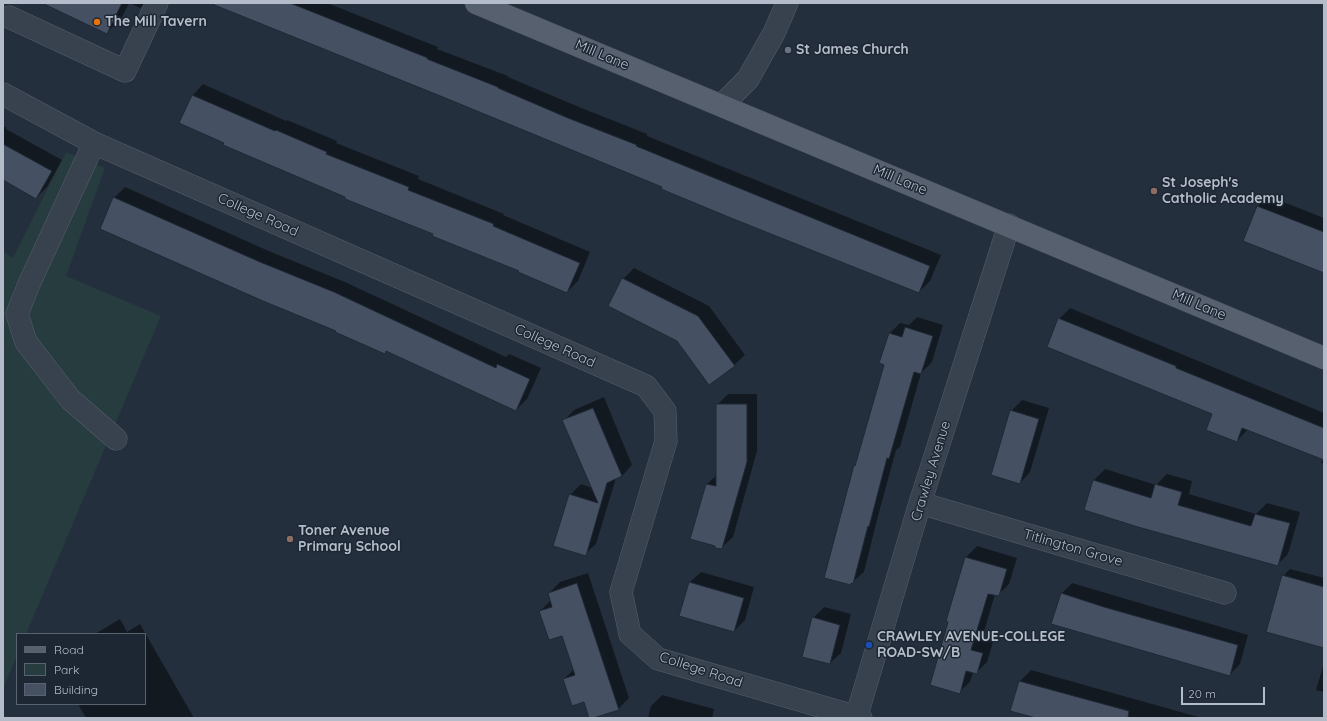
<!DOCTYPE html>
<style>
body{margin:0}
#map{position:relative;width:1327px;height:721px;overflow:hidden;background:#242f3e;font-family:Quicksand,sans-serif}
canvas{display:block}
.frame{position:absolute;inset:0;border:4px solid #b4bcc9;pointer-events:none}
.legend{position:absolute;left:16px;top:633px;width:130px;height:72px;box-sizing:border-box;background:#1d2633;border:1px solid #59626f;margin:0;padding:5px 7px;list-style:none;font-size:12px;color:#b4bcc9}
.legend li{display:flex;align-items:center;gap:8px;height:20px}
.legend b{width:20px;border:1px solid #59626f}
.scale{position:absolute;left:1181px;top:687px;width:84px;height:18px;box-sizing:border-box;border:2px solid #b4bcc9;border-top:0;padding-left:5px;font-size:12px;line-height:14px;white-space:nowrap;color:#b4bcc9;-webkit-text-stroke:3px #1d2633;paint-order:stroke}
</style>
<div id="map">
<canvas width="1327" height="721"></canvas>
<div class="frame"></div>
<ul class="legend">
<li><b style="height:5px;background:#56606e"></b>Road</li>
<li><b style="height:11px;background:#263c3f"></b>Park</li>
<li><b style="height:11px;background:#455162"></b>Building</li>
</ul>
<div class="scale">20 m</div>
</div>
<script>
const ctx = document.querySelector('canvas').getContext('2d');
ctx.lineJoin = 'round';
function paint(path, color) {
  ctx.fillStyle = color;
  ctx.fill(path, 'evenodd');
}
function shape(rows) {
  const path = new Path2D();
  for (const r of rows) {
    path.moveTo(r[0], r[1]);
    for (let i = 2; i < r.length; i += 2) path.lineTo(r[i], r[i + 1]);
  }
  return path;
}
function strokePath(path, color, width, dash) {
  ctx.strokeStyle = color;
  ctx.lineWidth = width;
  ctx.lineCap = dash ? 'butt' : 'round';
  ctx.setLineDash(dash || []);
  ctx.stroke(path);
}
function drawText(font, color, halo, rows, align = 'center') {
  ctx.font = font + ' Quicksand,sans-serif';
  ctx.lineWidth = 3;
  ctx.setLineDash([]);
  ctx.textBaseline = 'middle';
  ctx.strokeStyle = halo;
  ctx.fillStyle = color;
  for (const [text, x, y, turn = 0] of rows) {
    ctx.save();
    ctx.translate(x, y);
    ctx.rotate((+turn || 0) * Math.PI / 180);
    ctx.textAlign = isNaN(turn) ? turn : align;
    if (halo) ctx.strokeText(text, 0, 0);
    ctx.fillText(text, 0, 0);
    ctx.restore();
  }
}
paint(shape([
 [66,152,105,168,66,276,161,316,26,634,17,634,17,656,3,688,3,252,13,258]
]), '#263c3f');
paint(shape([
 [61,3,129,3,122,17,107,33],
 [130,3,145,3,140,8],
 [232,3,327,3,438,47,437,49,508,76,508,77,579,107,647,134,647,136,941,255,930,281,919,292,663,187],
 [203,84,286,121,287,120,337,141,336,143,419,176,418,179,504,214,503,215,590,252,578,281,567,292,435,233,347,197,180,123,193,95],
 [3,126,7,128,6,129,62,160,47,187,36,198,3,179],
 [125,187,271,252,345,282,506,357,509,354,541,368,527,399,516,410,387,350,384,353,337,330,114,198],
 [1268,196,1324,218,1324,271,1245,241,1258,206],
 [634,268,709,306,745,355,734,365,677,341,623,279],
 [1070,308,1324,413,1324,464,1321,463,1323,458,1248,429,1237,441,1213,414,1059,319],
 [917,317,943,325,932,362,921,373,900,447,896,450,878,516,864,572,850,584,854,466,857,463,886,364,890,333,900,323,909,325],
 [728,394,757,394,757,451,733,537,722,547,707,484,717,475,717,405],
 [604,397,632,465,622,476,616,478,596,544,585,554,570,495,581,484,592,488,564,421,574,410],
 [1022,400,1049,408,1030,472,1020,483,1011,411],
 [1105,469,1156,485,1167,474,1192,481,1189,494,1256,514,1267,503,1300,512,1288,554,1277,565,1094,480],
 [977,546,1017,558,1009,584,998,595,995,594,982,639,993,642,987,662,976,673,973,672,970,682,959,692,949,621,947,621,966,557],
 [1290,569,1324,578,1324,647,1283,576],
 [701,572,754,587,745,620,734,631,690,582],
 [588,573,629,698,618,709,584,701,564,679,574,669,562,635,540,611,551,600,549,593,560,582],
 [1072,583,1248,635,1240,664,1229,675,1062,593],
 [824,607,851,614,841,653,830,663,813,618],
 [120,619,127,632,140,624,194,718,86,718,78,704,145,704,145,634,95,634],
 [1324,663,1324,692,1316,690],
 [1031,670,1202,718,1040,718,1012,710,1020,681],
 [662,695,714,709,712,718,648,718,651,706]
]), '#0007');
const building = shape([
 [42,3,122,3,107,34,42,3],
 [213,3,290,3,428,58,427,59,498,87,498,88,568,118,637,145,636,146,930,266,919,293,731,218,661,189,662,187,438,95,212,4,213,3],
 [192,95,275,131,276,130,327,152,326,154,409,187,408,190,494,224,493,226,580,263,567,293,518,272,519,271,432,236,433,234,345,199,345,197,223,145,224,143,179,123,192,95],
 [3,144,52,171,36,199,3,180,3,144],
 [113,197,260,262,334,292,496,368,497,364,530,379,516,411,386,351,385,354,335,332,336,331,263,301,100,229,113,197],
 [1257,206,1324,232,1324,273,1243,241,1257,206],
 [622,278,698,316,735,366,709,385,677,341,608,306,622,278],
 [1058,318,1176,366,1176,368,1324,428,1324,460,1242,428,1237,442,1206,430,1212,414,1047,347,1058,318],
 [905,327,933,336,921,374,914,372,889,459,887,458,869,527,868,526,853,584,851,583,851,585,824,578,854,465,855,466,884,365,879,363,889,333,902,337,905,327],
 [716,404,747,404,747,462,722,549,715,548,715,546,690,539,706,484,716,486,716,404],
 [593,408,622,476,607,483,586,556,553,546,569,494,598,503,562,420,593,408],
 [1010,410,1039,419,1020,484,991,475,1010,410],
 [1093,480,1151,498,1155,484,1182,492,1178,505,1251,526,1255,514,1290,523,1278,566,1138,527,1084,510,1093,480],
 [965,557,1007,569,999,596,988,594,971,650,983,653,977,674,966,671,960,694,930,685,948,622,946,621,965,557],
 [1282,575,1324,587,1324,648,1266,632,1282,575],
 [689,582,744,598,734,632,679,616,689,582],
 [577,583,619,710,593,718,589,718,584,702,572,706,563,679,575,675,562,636,549,640,539,611,552,607,548,593,577,583],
 [1061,593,1104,607,1238,645,1230,676,1051,624,1061,593],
 [812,617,840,625,830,664,802,657,812,617],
 [1019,681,1129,711,1128,718,1036,718,1010,711,1019,681]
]);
paint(building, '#455162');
strokePath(building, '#1f2835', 1);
const minor = shape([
 [9,17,125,71,157,3],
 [3,94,94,143,646,386,665,411,666,441,621,592,630,634,658,659,861,718],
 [722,105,748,79,774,33,787,3],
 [94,143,29,284,17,314,26,342,70,399,116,439],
 [920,503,1225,593],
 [856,718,920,503,1009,225]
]);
const major = shape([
 [476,3,1324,358]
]);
strokePath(minor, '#565f6c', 23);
strokePath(major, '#414a57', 23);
strokePath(minor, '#38414e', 22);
strokePath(major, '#56606e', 22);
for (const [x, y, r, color] of [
 [97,22,4,"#e8710a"],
 [788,50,4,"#6b7280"],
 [1154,191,4,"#8d6e63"],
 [290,539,4,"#8d6e63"],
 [869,645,4,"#1a4fb4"]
]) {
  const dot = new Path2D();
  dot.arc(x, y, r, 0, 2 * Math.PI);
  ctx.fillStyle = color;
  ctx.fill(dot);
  strokePath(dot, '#1d2633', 1.5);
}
drawText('bold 14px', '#b4bcc9', '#1d2633', [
 ["The Mill Tavern",105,22],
 ["St James Church",796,50],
 ["St Joseph's",1162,183],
 ["Catholic Academy",1162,199],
 ["Toner Avenue",298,531],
 ["Primary School",298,547],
 ["CRAWLEY AVENUE-COLLEGE",877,637],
 ["ROAD-SW/B",877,653]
], 'left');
drawText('14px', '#b4bcc9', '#1d2633', [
 ["Mill Lane",602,55,23],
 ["Mill Lane",900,180,23],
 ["College Road",258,215,24],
 ["Mill Lane",1199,305,23],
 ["College Road",555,346,24],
 ["Crawley Avenue",931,471,-73],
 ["Titlington Grove",1073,548,16],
 ["College Road",701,670,18]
]);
</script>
